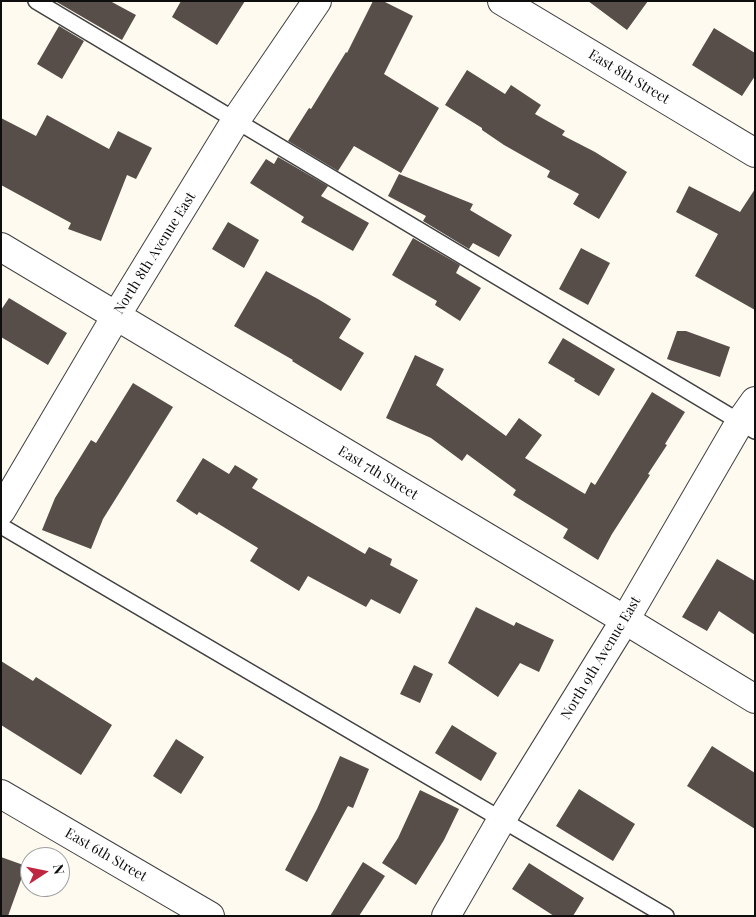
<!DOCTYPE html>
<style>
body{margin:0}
#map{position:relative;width:756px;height:917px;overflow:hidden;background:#fffaf0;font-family:"Playfair Display",serif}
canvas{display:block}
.frame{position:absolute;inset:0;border:2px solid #0e0e0e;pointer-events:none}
.north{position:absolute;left:20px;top:847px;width:50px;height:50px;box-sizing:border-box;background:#fff;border:1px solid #9f9f9f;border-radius:50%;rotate:79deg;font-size:14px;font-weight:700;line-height:20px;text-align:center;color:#0e0e0e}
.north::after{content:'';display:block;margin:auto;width:18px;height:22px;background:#bf263f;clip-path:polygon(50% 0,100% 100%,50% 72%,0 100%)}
</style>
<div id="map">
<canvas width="756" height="917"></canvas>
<div class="frame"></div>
<div class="north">N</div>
</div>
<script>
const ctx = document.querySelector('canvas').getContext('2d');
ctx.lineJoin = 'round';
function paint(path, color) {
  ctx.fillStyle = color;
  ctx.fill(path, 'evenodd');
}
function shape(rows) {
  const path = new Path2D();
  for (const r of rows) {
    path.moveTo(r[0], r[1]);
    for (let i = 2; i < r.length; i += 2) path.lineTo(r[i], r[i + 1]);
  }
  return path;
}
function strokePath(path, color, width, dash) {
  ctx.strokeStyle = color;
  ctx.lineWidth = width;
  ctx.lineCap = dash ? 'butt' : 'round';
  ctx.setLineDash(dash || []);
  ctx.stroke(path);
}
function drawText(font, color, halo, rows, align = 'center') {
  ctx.font = font + ' "Playfair Display",serif';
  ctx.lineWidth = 5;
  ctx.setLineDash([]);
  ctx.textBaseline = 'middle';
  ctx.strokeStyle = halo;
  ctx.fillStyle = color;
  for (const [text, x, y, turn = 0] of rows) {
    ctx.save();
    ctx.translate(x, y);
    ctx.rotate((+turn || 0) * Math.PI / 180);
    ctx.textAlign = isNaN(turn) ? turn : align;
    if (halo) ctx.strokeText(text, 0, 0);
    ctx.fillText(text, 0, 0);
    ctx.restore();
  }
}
paint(shape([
 [55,1,110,1,136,15,122,40],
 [181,1,245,1,217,45,172,17],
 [373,1,383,1,413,16,384,74,439,108,401,173,354,146,338,171,288,141,309,108,311,109,346,52,347,53],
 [588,1,648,1,627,30],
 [59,26,84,41,62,79,37,64],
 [714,28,755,53,755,76,742,96,692,65],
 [467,70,505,94,511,85,541,105,535,114,565,131,562,135,595,152,627,172,599,219,573,204,579,194,547,177,550,171,504,145,482,130,482,128,445,105],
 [47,115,109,149,118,131,152,148,136,179,127,175,101,241,68,229,71,223,1,185,1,118,36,136],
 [278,157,328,186,321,196,369,223,353,251,301,222,304,217,250,183,266,159,274,164],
 [399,174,473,204,470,210,512,235,499,257,473,243,469,249,423,221,426,216,388,196],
 [689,186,740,212,755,189,755,310,695,276,718,234,676,212],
 [228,222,259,240,244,268,212,249],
 [413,238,460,265,456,273,481,288,460,321,435,305,437,301,392,275],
 [581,248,610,263,588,305,559,289],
 [266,271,318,299,351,319,339,338,364,353,341,391,292,361,293,360,234,326],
 [9,298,67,333,48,365,1,337,1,310],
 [677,331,686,331,730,347,720,377,667,359],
 [563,338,615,369,599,396,574,381,575,379,548,363],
 [415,355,444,369,436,385,506,436,519,418,542,435,525,458,585,494,591,482,595,485,652,392,685,412,665,444,667,445,648,474,650,475,612,534,598,560,563,538,568,529,513,495,516,490,467,454,462,461,431,438,386,418],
 [133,383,173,407,103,519,91,549,42,530,55,498,91,440,96,443],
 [203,458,229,474,235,465,258,479,252,488,365,554,369,547,392,559,390,565,418,580,400,614,371,599,366,607,308,576,299,591,250,561,258,548,199,512,197,515,176,501],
 [717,559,755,581,755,635,719,611,707,631,682,617],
 [476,607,514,626,516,622,554,640,539,672,520,663,498,697,448,663],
 [1,661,33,681,36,677,112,725,81,775,1,725],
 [414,665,433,674,420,703,400,694],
 [452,725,497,753,481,781,435,753],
 [176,739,204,757,181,794,153,776],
 [712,746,755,773,755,829,687,786],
 [340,756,369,769,353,808,348,806,307,882,285,870,317,809],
 [579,789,635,824,613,861,556,826],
 [420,790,459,809,444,840,416,885,382,863,398,838],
 [1,857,26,866,8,916,1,916],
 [363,862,385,876,359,916,330,916],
 [529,863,584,898,573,916,554,916,512,889]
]), '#574e4a');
const service = shape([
 [36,1,755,431],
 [1,526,666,916]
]);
const minor = shape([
 [502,1,755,153],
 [1,247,625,620,755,699],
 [1,511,116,316,236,120,317,1],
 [1,794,210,916],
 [446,916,502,819,625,620,740,422,755,401]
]);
strokePath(service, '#414141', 18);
strokePath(minor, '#414141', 30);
strokePath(service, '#fff', 15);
strokePath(minor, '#fff', 28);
drawText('14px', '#0e0e0e', '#fff', [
 ["East 8th Street",629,77,31],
 ["North 8th Avenue East",155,253,-58],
 ["East 7th Street",378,473,31],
 ["North 9th Avenue East",601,658,-59],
 ["East 6th Street",106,855,30]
]);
</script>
